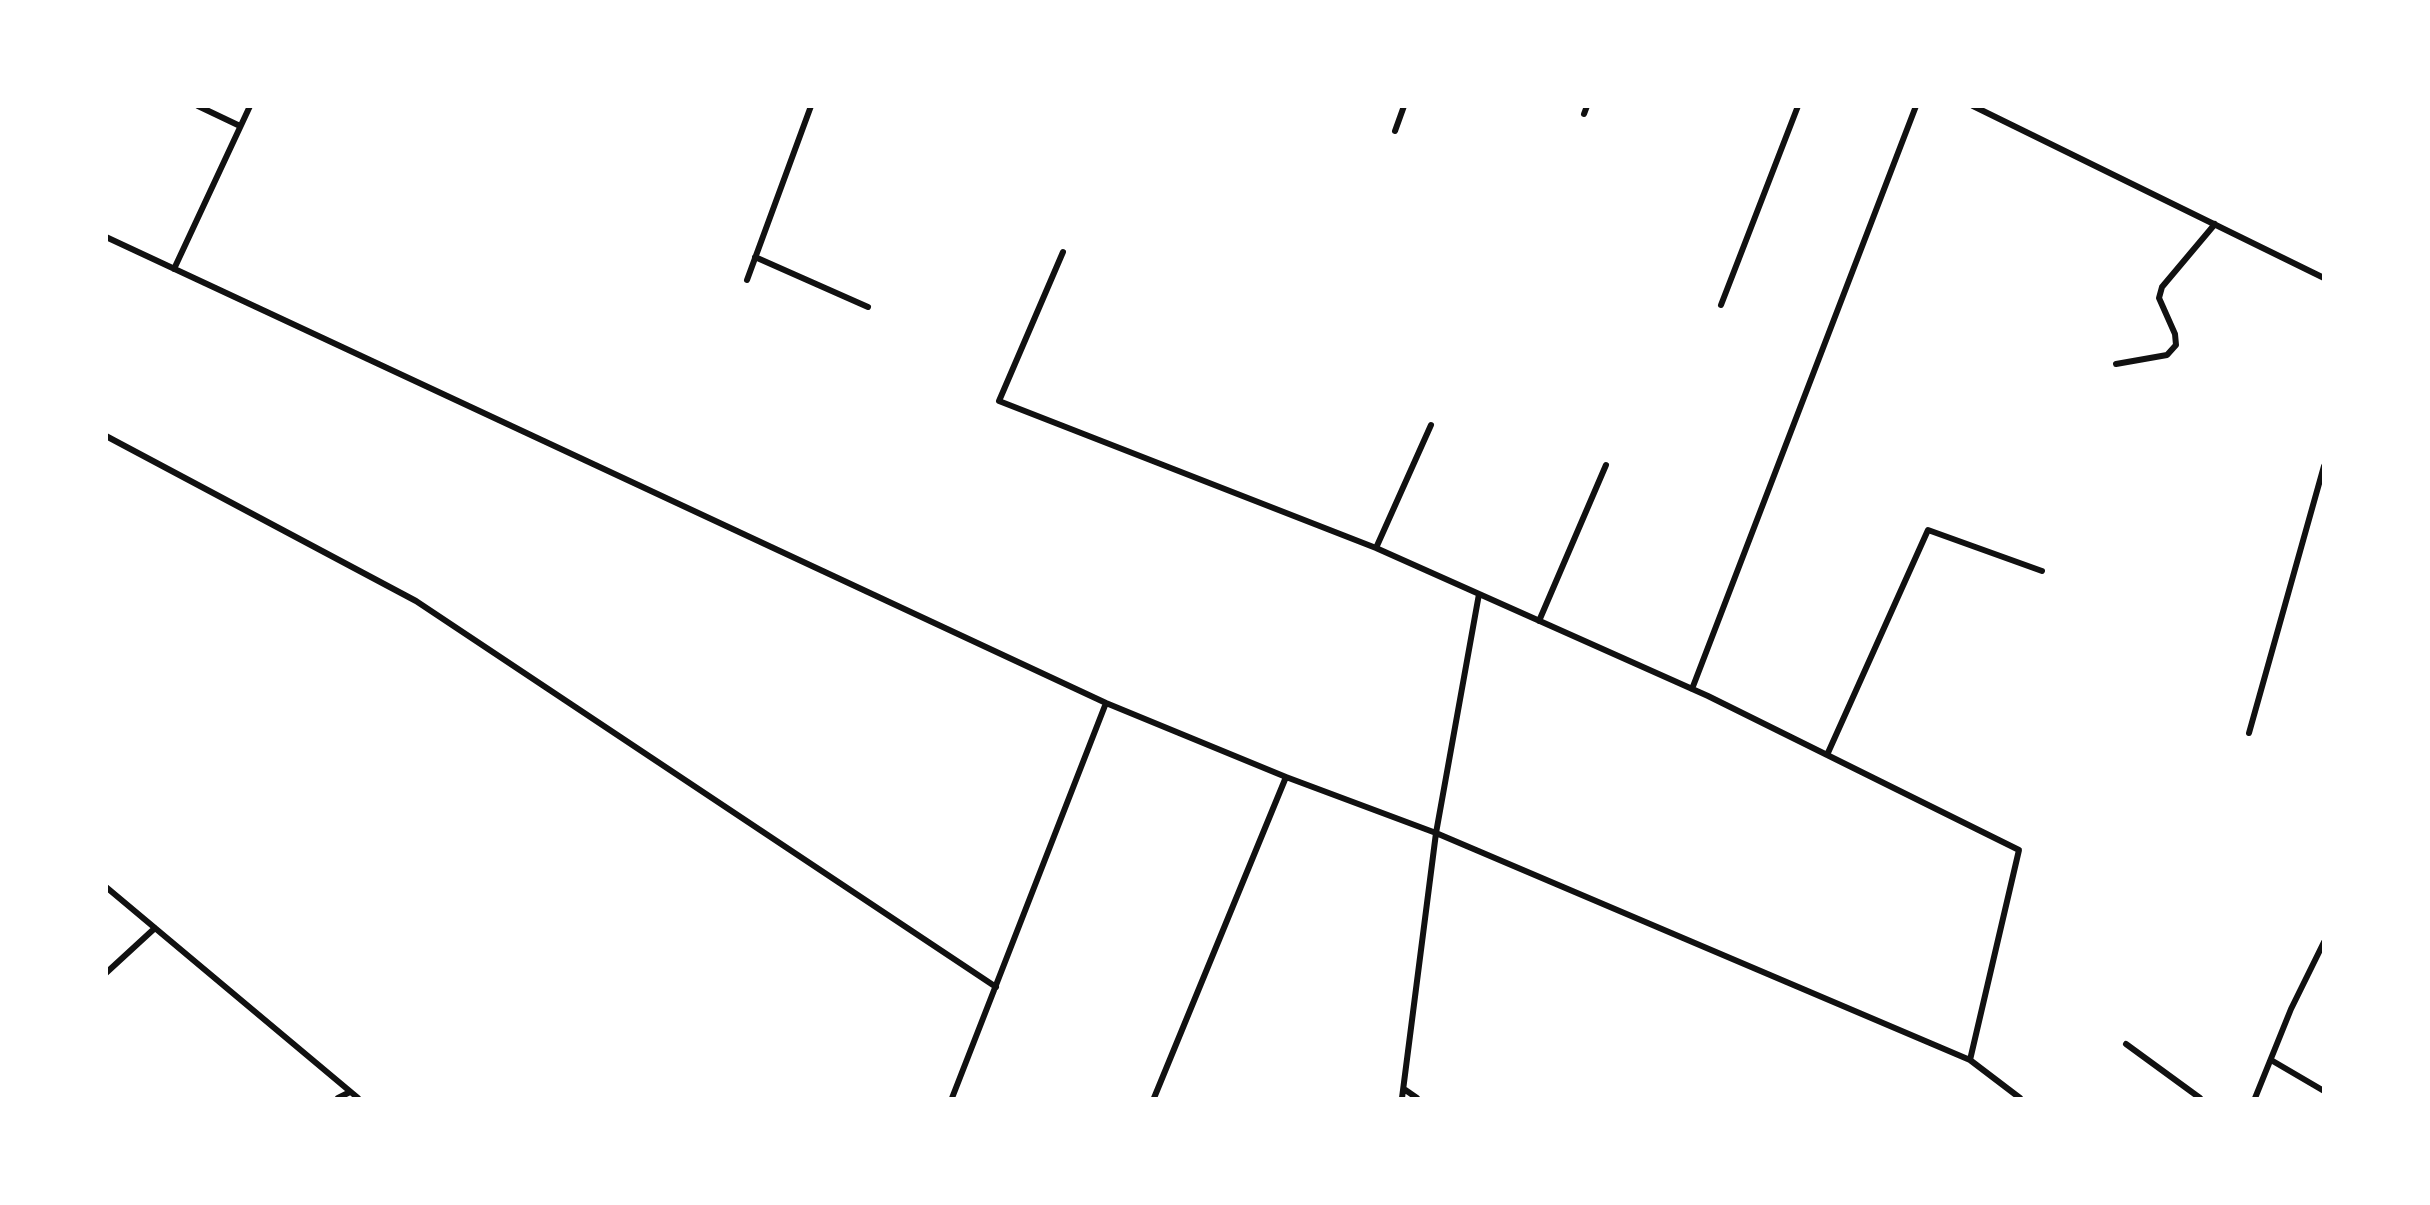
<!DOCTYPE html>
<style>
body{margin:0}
#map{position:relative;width:2430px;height:1205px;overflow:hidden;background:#fff;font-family:Raleway,sans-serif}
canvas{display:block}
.frame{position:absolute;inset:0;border:108px solid #fff;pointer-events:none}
</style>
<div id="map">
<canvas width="2430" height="1205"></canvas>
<div class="frame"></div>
</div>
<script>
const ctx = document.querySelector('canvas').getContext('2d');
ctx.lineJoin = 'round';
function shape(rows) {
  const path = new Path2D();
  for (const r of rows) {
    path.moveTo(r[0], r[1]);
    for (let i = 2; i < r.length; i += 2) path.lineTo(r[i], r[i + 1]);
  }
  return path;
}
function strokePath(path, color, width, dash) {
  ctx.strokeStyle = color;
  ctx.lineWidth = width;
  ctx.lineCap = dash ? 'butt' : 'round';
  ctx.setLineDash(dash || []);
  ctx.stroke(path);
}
strokePath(shape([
 [198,106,240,126],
 [1973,106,2324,278],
 [1584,114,1587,106],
 [1395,131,1404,106],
 [106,237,1106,703,1286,777,1436,833,1970,1060,2020,1098],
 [1063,252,999,401,1376,548,1708,696,2019,850,1970,1060],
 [755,257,868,307],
 [174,269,250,106],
 [747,280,811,106],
 [1721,305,1798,106],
 [2116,364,2167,355,2176,345,2175,334,2159,298,2162,287,2215,224],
 [106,436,416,601,996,987],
 [1376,548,1431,425],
 [1539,621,1606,465],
 [1692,689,1916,106],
 [2249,733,2324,466],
 [1827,755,1928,530,2042,571],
 [106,887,358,1098],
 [106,973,155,928],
 [2126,1044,2200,1098],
 [2271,1060,2324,1091],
 [1404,1089,1417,1098],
 [338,1098,350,1092],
 [952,1098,1106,703],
 [1154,1098,1286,777],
 [1402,1098,1436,833,1479,594],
 [2255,1098,2291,1009,2324,942]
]), '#111', 6);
</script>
